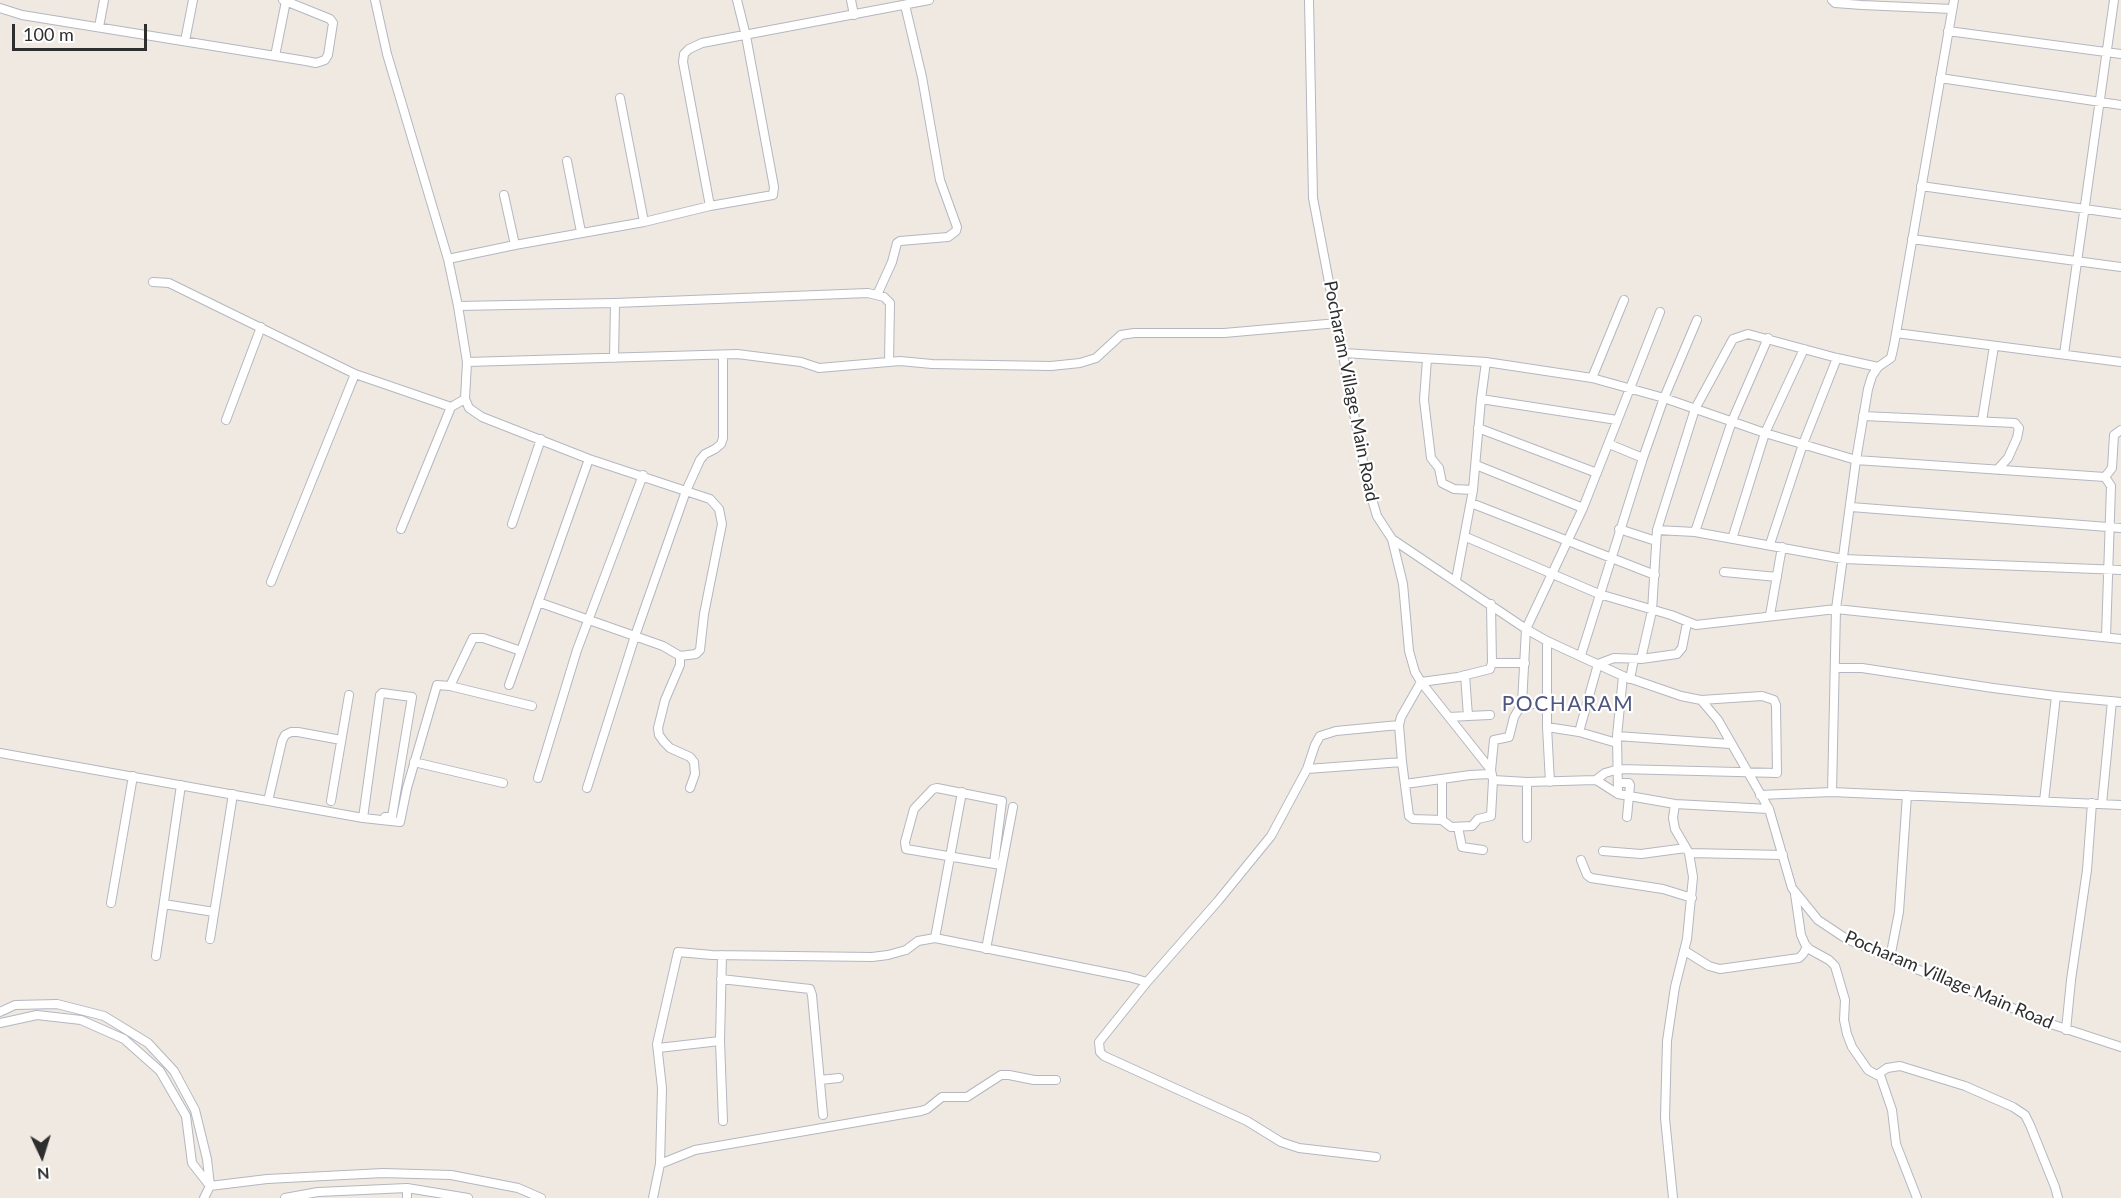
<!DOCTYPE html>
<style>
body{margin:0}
#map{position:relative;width:2121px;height:1198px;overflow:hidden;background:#efe9e1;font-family:Lato,sans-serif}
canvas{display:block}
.north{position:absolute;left:12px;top:1126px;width:60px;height:60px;-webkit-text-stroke:4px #fff;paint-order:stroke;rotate:176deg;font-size:16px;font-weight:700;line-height:24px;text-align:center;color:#2e2e2e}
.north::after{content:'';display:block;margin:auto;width:21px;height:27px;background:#2e2e2e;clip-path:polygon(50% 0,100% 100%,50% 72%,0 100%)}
.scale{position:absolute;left:12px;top:24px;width:135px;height:27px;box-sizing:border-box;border:3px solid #2e2e2e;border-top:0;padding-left:8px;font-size:18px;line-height:21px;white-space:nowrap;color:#2e2e2e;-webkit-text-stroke:4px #fff;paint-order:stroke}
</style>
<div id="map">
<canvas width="2121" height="1198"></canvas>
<div class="north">N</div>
<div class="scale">100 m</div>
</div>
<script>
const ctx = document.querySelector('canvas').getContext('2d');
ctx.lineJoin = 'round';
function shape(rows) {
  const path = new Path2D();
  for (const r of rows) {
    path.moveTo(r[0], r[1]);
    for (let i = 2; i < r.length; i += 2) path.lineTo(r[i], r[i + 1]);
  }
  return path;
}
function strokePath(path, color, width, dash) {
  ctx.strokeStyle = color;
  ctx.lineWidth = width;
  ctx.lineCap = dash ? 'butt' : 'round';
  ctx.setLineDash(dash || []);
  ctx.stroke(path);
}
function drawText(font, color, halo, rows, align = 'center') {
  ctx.font = font + ' Lato,sans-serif';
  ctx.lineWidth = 4.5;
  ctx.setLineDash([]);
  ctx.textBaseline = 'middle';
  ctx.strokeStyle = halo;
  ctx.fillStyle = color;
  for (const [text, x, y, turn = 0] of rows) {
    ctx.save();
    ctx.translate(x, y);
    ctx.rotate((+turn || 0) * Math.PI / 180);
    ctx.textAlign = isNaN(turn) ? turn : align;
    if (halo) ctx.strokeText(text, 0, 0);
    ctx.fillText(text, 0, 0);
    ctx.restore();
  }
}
const street = shape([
 [375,0,387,54,448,259,458,306,467,362,465,399,469,408,482,417,589,459,710,499,719,509,722,524,704,614,700,650,696,654,680,656],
 [851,0,854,15],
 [1309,0,1313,198,1367,482,1377,516,1392,539,1526,629,1547,641,1623,676,1681,696,1701,700,1718,720,1769,809,1792,888,1818,920,1845,938,1887,957,2054,1025,2121,1047],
 [1832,0,1835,3,1862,5,1952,9],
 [0,8,22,15,306,61,316,63,325,60,328,55,333,23,330,19,283,0],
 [99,27,104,0],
 [1948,31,2121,54],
 [185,41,193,0],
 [275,56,286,1],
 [1940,78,2121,105],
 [620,98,644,222],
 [567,161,581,232],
 [1921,186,2121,214],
 [504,195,515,245,644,222,710,206,773,195,774,187,746,36,737,0],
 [710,206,683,62,684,54,689,49,702,43,929,0],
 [1912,239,2121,267],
 [448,259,515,245],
 [153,282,169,283,355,374,451,407],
 [877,295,892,262,897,243,900,241,948,237,956,231,957,227,940,180,922,77,905,5],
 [458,306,615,303,868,293,884,297,890,303,889,362],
 [1896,333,2121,362],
 [1344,353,1486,362,1592,378,1664,398,1765,433,1856,460,2105,477,2111,486,2106,637],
 [2064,354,2114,0],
 [614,358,615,303],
 [1427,359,1424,400,1431,458,1439,468,1442,483,1454,489,1473,490],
 [467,362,737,354,801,362,819,368,900,361,932,364,1051,366,1080,363,1096,358,1121,335,1134,333,1224,333,1338,323],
 [1592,378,1624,300],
 [1481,399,1617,420],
 [1863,416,2015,423,2019,428,2017,438,2008,458,1997,470],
 [226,420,261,327],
 [1982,421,1994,346],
 [1478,428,1597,473],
 [1609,444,1643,458],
 [1476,465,1583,508],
 [2105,477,2112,468,2114,435,2121,430],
 [1471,503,1655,575],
 [1851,507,2121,528],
 [512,524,541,439],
 [401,529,451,407,465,399],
 [1619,529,1656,541],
 [1657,530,1695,532,1843,559,2121,570],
 [1695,532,1732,421,1768,338],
 [1466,537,1599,594,1671,615,1696,625,1836,609,2121,639],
 [1392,539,1403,584,1409,651,1415,672,1421,682,1491,770,1493,780,1491,816,1478,819,1472,826,1451,827,1442,820,1413,819,1409,816,1402,762,1399,725,1401,717,1421,682,1458,677,1490,669,1492,663,1491,604],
 [1732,539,1765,433,1804,349],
 [1770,544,1803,444,1837,358],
 [1724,572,1777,577],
 [1456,580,1473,490,1481,399,1486,362],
 [271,582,355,374],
 [538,602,663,646,680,656,680,665,665,700,658,728,659,735,664,742,670,748,690,757,694,762,695,774,690,788],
 [1770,615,1782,547],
 [1547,641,1547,727,1579,732,1617,743],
 [1581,655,1643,458,1664,398,1697,320],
 [1641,659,1652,611,1657,530,1695,409,1733,339,1748,334,1837,358,1878,367],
 [1492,663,1525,663],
 [1835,668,1862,668,1993,688,2056,696],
 [1623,676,1617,736,1618,794,1675,804,1769,809],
 [1630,679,1634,659],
 [509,685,589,459],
 [450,686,473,638,483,638,521,651],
 [1522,704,1547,704],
 [1468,716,1490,715],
 [1449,717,1468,716,1465,675],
 [1547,727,1550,782],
 [1579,732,1598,664,1614,658,1641,659,1677,654,1682,648,1687,623],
 [1617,736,1730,744],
 [0,753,363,818,400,822,407,788,437,685,450,686,532,706],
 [414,762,503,783],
 [1307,769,1402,762],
 [1491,770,1494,740,1509,737,1514,717,1522,704,1526,629,1583,508,1660,312],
 [538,778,577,650,643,475],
 [1442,779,1442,820],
 [1493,780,1527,782,1596,780,1618,794],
 [1596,780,1605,773,1619,769,1777,773,1776,705,1774,700,1762,696,1701,700],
 [1618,783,1629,783,1630,785,1627,817],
 [1405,784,1470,775,1491,774],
 [587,788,635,636,686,491,700,460,705,454,715,449,721,444,723,438,723,355],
 [1832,792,1836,609,1856,460,1868,389,1872,376,1878,367,1891,358,1894,345,1954,0],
 [1760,795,1832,792,2121,805],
 [268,801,282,741,285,735,291,732,298,732,341,740],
 [331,801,349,695],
 [2044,801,2056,696,2121,702],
 [2102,804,2112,701],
 [363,818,380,695,382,693,412,697,392,817,385,817],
 [1458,827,1462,847,1483,850],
 [1527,838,1527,782],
 [1603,851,1641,854,1686,848],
 [1689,853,1783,855],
 [1581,860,1587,875,1591,878,1663,889,1692,898],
 [994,863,1002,801,937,788,933,789,914,809,905,842,906,849,1001,865],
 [1795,894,1801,935,1805,944,1809,949,1829,960,1835,966,1845,1000,1844,1020,1847,1034,1852,1047,1868,1070,1877,1075,1887,1068,1900,1066,1965,1086,2013,1107,2025,1115,2030,1125,2055,1187,2058,1198],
 [111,903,133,776],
 [164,904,214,912],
 [935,938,962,792],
 [210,939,233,794],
 [986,949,1013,807],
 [1685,951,1709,966,1720,969,1799,958,1803,954,1807,947],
 [722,955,720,1041,723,1121],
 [156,956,181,785],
 [1890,958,1899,912,1907,795],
 [721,979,810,989,812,995,823,1115],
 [1147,982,1099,1042,1100,1052,1104,1056,1247,1121,1281,1142,1299,1148,1376,1157],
 [0,1012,15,1005,57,1004,104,1016,148,1043,174,1071,195,1110,207,1159,210,1186,204,1198],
 [0,1023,37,1015,81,1020,124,1039,160,1071,186,1116,192,1163,210,1186],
 [2066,1030,2071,980,2087,870,2092,803],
 [658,1048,720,1041],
 [1880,1075,1892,1110,1896,1144,1917,1198],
 [820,1080,839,1078],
 [660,1164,662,1088,657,1044,678,952,712,955,872,957,888,955,906,950,918,941,935,938,1129,977,1147,982,1218,901,1271,836,1307,769,1315,745,1320,736,1336,731,1399,725],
 [210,1186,267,1179,383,1173,451,1175,518,1188,541,1198],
 [285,1198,318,1192,407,1188,468,1198],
 [407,1198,407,1188],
 [653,1198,660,1164,695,1150,921,1111,927,1109,942,1097,967,1097,1001,1075,1009,1075,1034,1080,1056,1080],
 [1673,1198,1665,1118,1667,1041,1675,987,1687,939,1693,877,1689,853,1675,829,1673,818,1675,804]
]);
strokePath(street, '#b4b7c1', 10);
strokePath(street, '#fff', 8);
drawText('18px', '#2e2e2e', '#fff', [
 ["Pocharam Village Main Road",1351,391,79],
 ["Pocharam Village Main Road",1949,980,23]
]);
ctx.letterSpacing = '1.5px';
drawText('21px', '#4d5680', '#fff', [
 ["POCHARAM",1568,704]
]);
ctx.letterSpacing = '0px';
</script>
